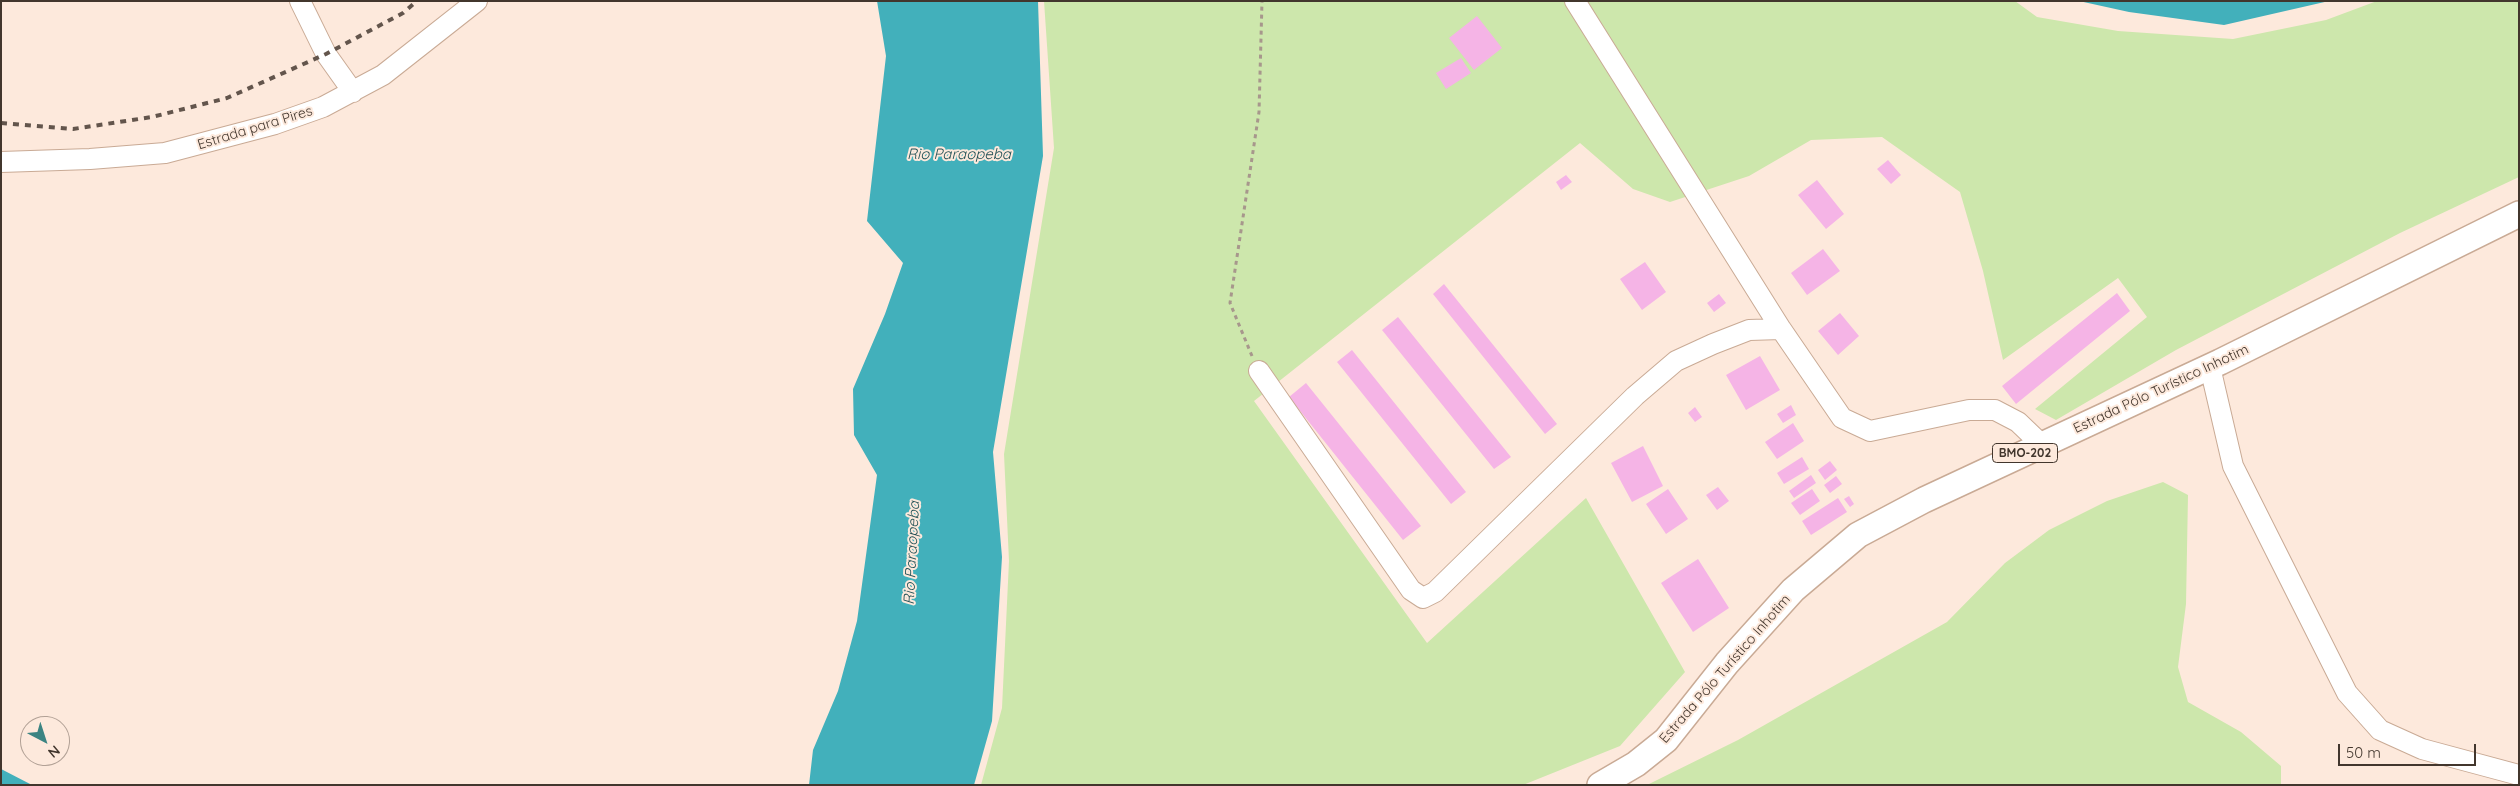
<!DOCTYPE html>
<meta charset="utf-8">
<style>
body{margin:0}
#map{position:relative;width:2520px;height:786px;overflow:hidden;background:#fde9dc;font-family:Quicksand,sans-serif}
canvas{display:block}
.frame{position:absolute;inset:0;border:2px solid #42362d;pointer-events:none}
.north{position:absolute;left:20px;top:716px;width:50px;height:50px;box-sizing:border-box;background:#fde9dc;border:1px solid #b2a196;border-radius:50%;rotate:140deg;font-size:14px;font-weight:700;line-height:20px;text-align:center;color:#42362d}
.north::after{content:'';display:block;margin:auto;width:18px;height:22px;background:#3b8482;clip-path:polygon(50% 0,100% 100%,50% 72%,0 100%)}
.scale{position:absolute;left:2338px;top:744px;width:138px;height:22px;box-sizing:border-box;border:2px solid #42362d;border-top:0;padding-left:6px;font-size:15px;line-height:18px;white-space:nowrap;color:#42362d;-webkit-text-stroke:4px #fde9dc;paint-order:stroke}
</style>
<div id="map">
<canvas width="2520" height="786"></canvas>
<div class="frame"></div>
<div class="north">N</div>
<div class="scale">50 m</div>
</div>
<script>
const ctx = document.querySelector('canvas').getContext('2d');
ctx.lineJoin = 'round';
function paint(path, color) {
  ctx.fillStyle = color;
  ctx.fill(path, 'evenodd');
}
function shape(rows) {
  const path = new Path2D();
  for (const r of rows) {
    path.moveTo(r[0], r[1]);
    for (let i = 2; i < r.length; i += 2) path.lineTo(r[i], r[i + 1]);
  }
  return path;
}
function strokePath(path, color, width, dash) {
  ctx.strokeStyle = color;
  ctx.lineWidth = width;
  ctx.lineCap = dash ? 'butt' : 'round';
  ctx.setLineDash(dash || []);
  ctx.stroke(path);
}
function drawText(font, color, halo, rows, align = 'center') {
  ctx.font = font + ' Quicksand,sans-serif';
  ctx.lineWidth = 4;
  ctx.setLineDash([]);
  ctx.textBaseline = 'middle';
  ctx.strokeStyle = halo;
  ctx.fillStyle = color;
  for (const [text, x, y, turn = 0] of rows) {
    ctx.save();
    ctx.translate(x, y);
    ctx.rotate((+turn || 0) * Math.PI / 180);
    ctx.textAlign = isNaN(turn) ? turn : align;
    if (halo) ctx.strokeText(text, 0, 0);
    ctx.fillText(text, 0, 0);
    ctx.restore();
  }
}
paint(shape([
 [1044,1,2015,1,2037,17,2118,31,2233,39,2326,20,2377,1,2519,1,2519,177,2400,233,2176,350,2056,420,2035,409,2147,317,2118,278,2003,360,1983,271,1960,192,1882,137,1811,140,1749,176,1670,202,1633,189,1580,143,1254,401,1427,643,1586,498,1685,672,1620,746,1523,785,981,785,1002,708,1009,561,1004,454,1054,148],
 [2163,482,2188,495,2186,604,2178,667,2188,702,2241,732,2281,766,2281,785,1647,785,1738,740,1947,622,2005,563,2049,530,2107,501]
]), '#cde7ac');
paint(shape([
 [877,1,1038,1,1043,156,993,452,1002,557,992,721,974,785,809,785,813,750,838,691,857,621,877,475,854,435,853,389,885,314,903,263,867,221,886,56],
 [2079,1,2329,1,2224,25,2129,12],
 [1,769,3,770,32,785,1,785]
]), '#42b0bb');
paint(shape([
 [1477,16,1502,48,1474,70,1449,38],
 [1461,58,1471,73,1446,89,1436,73],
 [1888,160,1901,175,1891,184,1877,169],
 [1566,175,1572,182,1561,190,1556,182],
 [1817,180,1844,214,1826,229,1798,195],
 [1823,249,1840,271,1807,295,1791,273],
 [1645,262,1666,292,1642,310,1620,279],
 [1444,284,1557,424,1545,434,1433,294],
 [2117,293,2130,311,2016,404,2002,386],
 [1719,294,1726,303,1714,312,1707,303],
 [1840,313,1859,336,1838,355,1818,331],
 [1398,317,1511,457,1494,469,1382,330],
 [1352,350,1466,492,1451,504,1337,362],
 [1760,356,1780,390,1746,410,1726,375],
 [1306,383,1421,526,1403,540,1289,397],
 [1791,405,1796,415,1783,423,1777,414],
 [1695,407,1702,417,1695,422,1688,413],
 [1793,423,1804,441,1777,459,1765,442],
 [1643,446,1663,486,1632,502,1611,463],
 [1802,457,1809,469,1784,484,1777,473],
 [1830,461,1837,470,1825,480,1818,470],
 [1811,475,1816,483,1794,498,1789,491],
 [1836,476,1842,484,1830,493,1824,485],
 [1718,487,1729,501,1717,510,1706,495],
 [1668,489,1688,519,1666,534,1646,504],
 [1812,489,1820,501,1800,515,1791,503],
 [1849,496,1854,504,1850,507,1844,499],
 [1838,498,1847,512,1811,535,1802,521],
 [1698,559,1729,608,1693,632,1661,583]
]), '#f5b4e6');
const minor = shape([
 [300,1,326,54,353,92],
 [1575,1,1781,329,1842,418,1870,431,1969,410,1995,410,2018,422,2042,445],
 [1,162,90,159,165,153,275,124,323,107,383,75,477,1],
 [2210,367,2233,466,2347,693,2380,730,2422,749,2519,775],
 [1259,371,1411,590,1423,598,1435,592,1635,396,1676,361,1713,344,1749,330,1781,329]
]);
const major = shape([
 [1600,785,1636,764,1666,740,1727,663,1793,590,1858,535,1924,500,2220,362,2519,214]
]);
strokePath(minor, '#c9aa95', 22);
strokePath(major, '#c9aa95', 28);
strokePath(shape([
 [1252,356,1230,303,1259,112,1262,1]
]), '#a7978c', 3, [4, 4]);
strokePath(minor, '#fff', 20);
strokePath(major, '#fff', 25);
strokePath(shape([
 [1,123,73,129,152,117,227,98,326,54,403,13,417,1]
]), '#63554c', 4, [6, 6]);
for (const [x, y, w] of [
 [2025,453,65]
]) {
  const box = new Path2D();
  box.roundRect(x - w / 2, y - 9.5, w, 19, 4);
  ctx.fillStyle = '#fde9dc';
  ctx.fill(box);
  strokePath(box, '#42362d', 1);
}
drawText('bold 12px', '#42362d', null, [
 ["BMO-202",2025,453]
]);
drawText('14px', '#42362d', '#fde9dc', [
 ["Estrada para Pires",255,128,-17],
 ["Estrada Pólo Turístico Inhotim",2161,389,-25],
 ["Estrada Pólo Turístico Inhotim",1725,669,-49]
]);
drawText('italic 15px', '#225156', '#fde9dc', [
 ["Rio Paraopeba",959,154],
 ["Rio Paraopeba",912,553,-87]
]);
</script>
